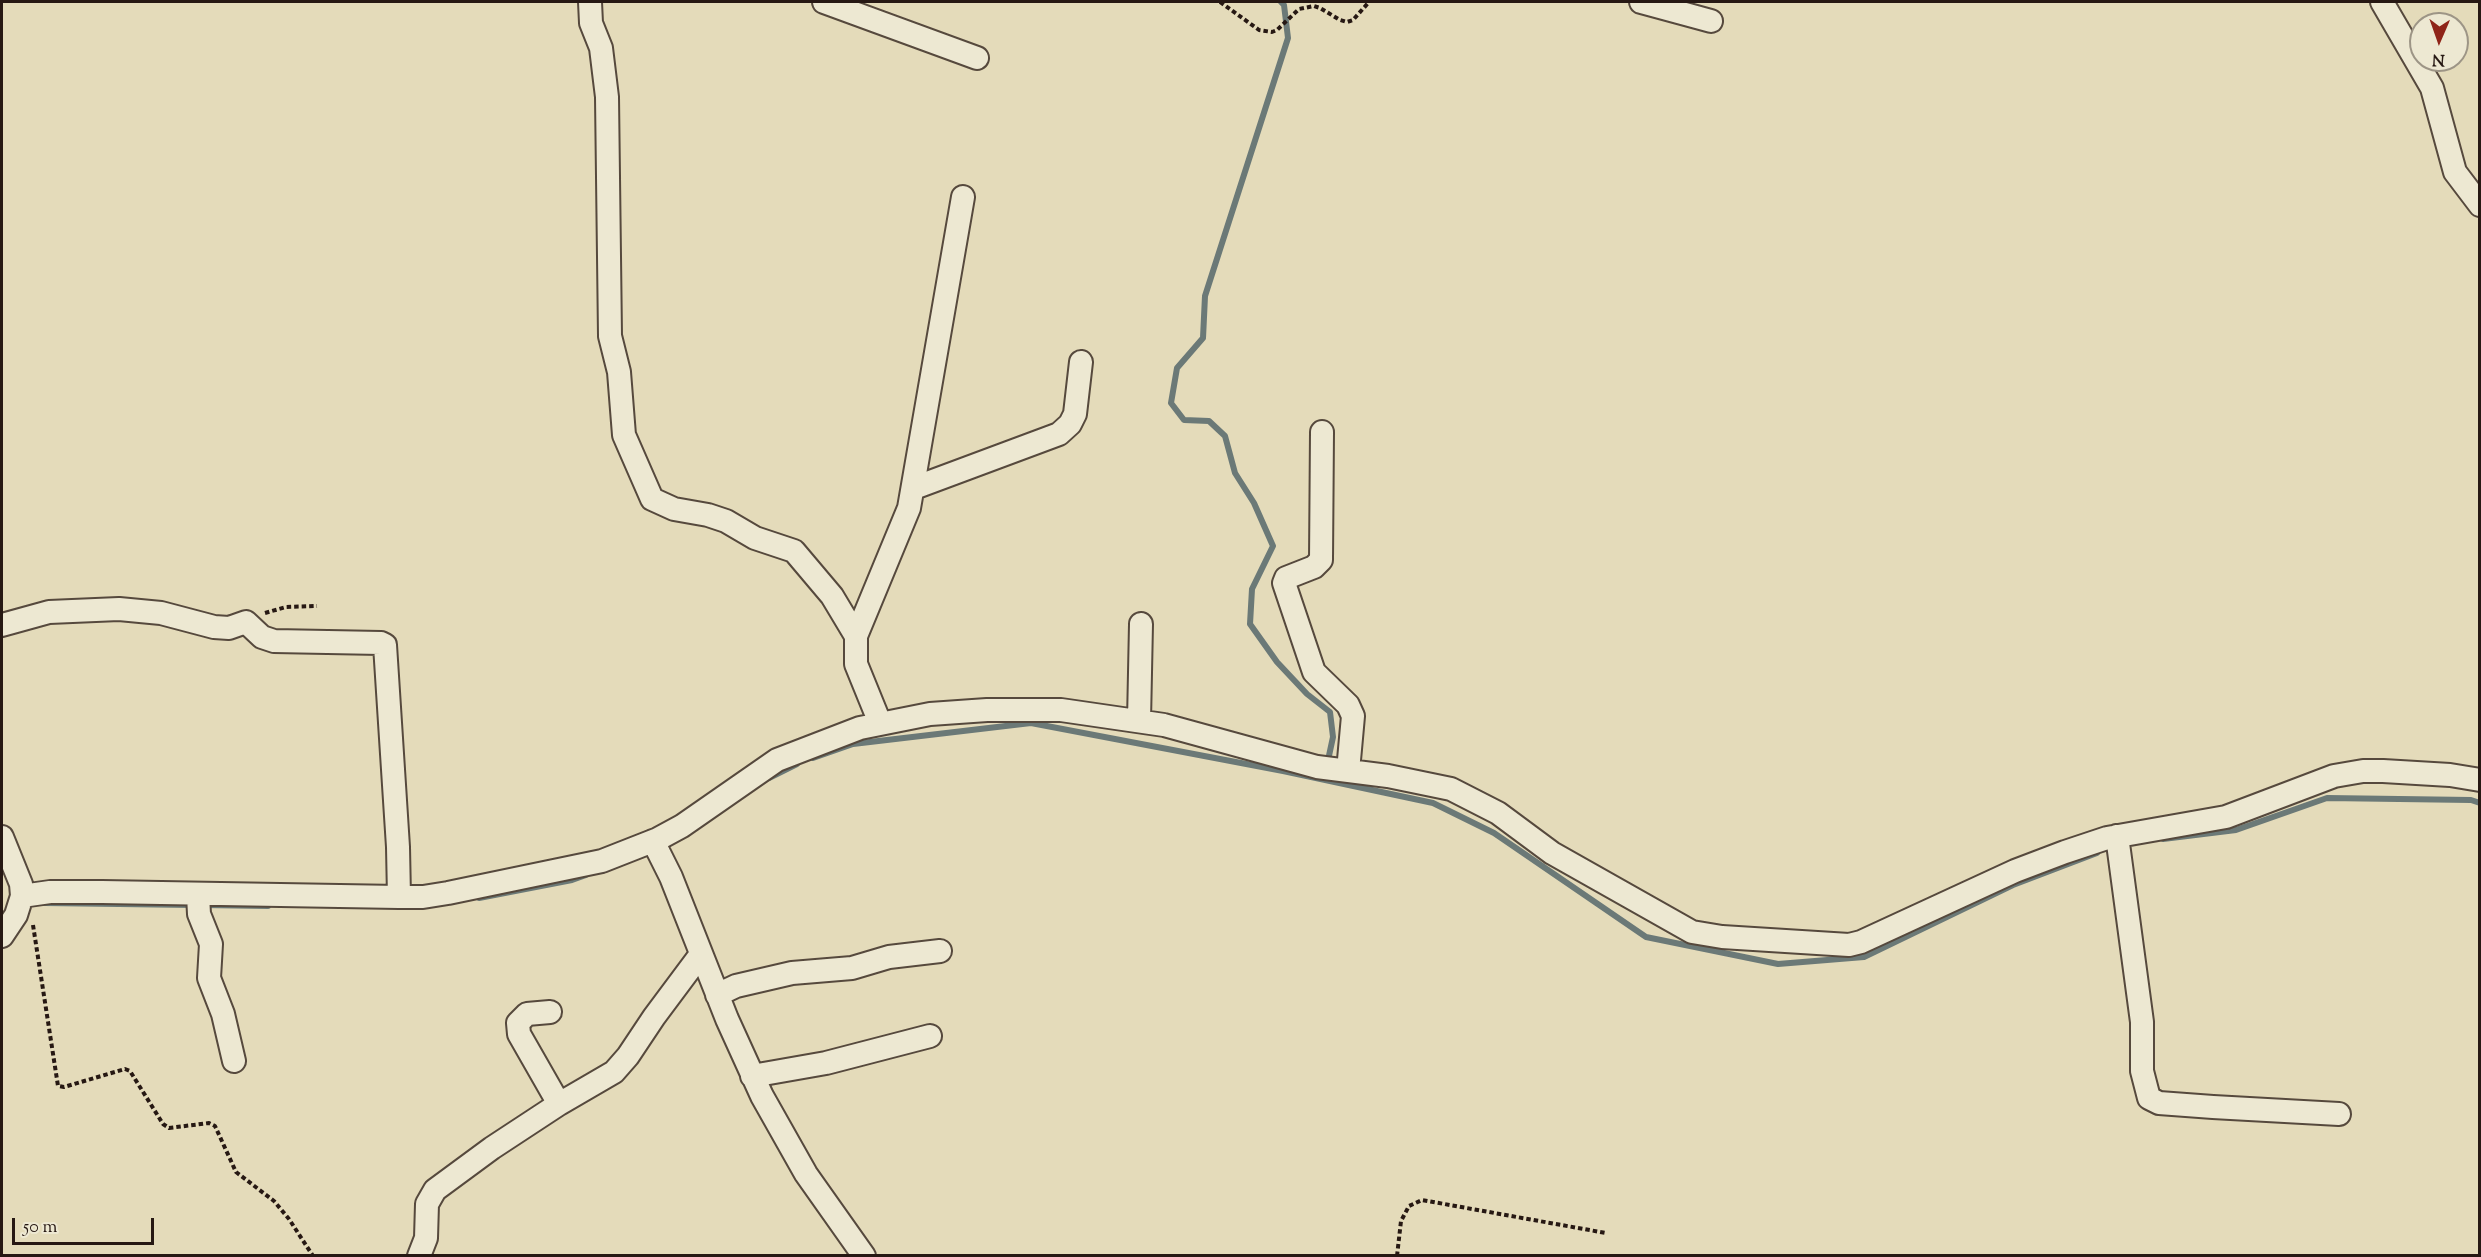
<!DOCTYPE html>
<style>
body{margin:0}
#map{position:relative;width:2481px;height:1257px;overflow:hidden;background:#e4dbba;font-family:"Sorts Mill Goudy",serif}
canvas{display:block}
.frame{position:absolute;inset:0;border:3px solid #261813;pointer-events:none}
.north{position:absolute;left:2409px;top:12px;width:60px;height:60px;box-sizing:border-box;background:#ede8d2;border:2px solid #9d9586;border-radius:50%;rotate:182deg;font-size:16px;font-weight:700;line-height:24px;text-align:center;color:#261813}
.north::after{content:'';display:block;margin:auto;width:21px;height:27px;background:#8f2418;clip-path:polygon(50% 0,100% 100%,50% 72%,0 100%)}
.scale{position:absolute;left:12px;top:1218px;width:142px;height:27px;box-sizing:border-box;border:3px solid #261813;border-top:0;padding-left:8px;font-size:18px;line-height:21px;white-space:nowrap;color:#261813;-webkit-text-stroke:4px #ede8d2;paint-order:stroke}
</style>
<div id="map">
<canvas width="2481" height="1257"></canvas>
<div class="frame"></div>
<div class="north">N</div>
<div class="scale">50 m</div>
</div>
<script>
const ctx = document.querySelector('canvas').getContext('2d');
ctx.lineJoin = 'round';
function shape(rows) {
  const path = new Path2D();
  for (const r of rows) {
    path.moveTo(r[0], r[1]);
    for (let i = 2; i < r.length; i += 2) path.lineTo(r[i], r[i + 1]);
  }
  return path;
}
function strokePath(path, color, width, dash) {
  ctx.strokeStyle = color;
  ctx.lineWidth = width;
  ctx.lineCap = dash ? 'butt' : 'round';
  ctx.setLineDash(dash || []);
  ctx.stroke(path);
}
strokePath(shape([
 [1281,2,1284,5,1288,38,1205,296,1203,338,1177,368,1171,403,1184,420,1209,421,1225,436,1235,473,1254,503,1273,546,1252,589,1250,624,1277,662,1307,694,1330,712,1333,737,1327,765],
 [813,758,853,744,1031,723,1283,771,1433,803,1494,833,1646,937,1778,964,1864,957,2013,885,2097,853],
 [769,778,797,764],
 [2163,839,2236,830,2327,798,2471,800,2480,803],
 [479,898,572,880,586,875],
 [45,903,193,905],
 [203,905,268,906]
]), '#6b7977', 6);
const minor = shape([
 [590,2,591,23,601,48,607,97,610,336,619,372,624,435,652,499,674,509,708,515,726,521,755,538,794,551,832,596,856,636],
 [824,2,977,58],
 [1641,2,1711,21],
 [2382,2,2432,88,2455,172,2480,205],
 [1322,432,1321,560,1314,567,1286,578,1284,583,1314,672,1348,705,1353,716,1348,771],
 [914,488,1059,434,1070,424,1075,414,1081,362],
 [2,625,49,612,119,609,161,613,214,627,229,628,246,622,262,637,274,641,381,643,385,645,398,847,399,897],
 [1139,721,1141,624],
 [880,723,856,664,856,636,909,508,963,197],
 [2117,836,2142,1022,2142,1071,2149,1098,2159,1103,2213,1107,2339,1114],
 [2,837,21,884,22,896,16,915,2,936],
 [653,841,671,877,727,1019,762,1096,806,1174,864,1256],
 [198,895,199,914,211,944,209,978,223,1014,234,1061],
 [22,896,50,892,102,892,399,897,423,897,448,893,602,861,658,839,682,826,777,760,860,728,930,714,987,710,1061,710,1164,725,1317,767,1388,776,1451,789,1498,813,1552,853,1692,932,1722,937,1849,945,1861,942,2015,871,2065,852,2107,838,2226,817,2334,776,2363,771,2383,771,2450,775,2480,780],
 [717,995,736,986,792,973,852,968,889,957,940,951],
 [550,1012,527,1014,518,1023,519,1034,559,1104],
 [752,1076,826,1063,930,1036],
 [419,1256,426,1238,427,1204,435,1190,492,1148,559,1104,614,1072,628,1056,654,1017,701,954]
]);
strokePath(minor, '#56493d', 26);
strokePath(shape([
 [1220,2,1259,30,1272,32,1277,30,1299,9,1314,6,1320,8,1340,20,1347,22,1353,20,1369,2],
 [265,613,286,607,317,606],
 [33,925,58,1086,64,1087,125,1069,130,1071,163,1124,169,1128,209,1123,215,1126,236,1172,274,1201,289,1219,313,1256],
 [1397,1256,1401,1221,1409,1206,1422,1200,1606,1233]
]), '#261813', 4, [4.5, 3]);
strokePath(minor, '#ede8d2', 22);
</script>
